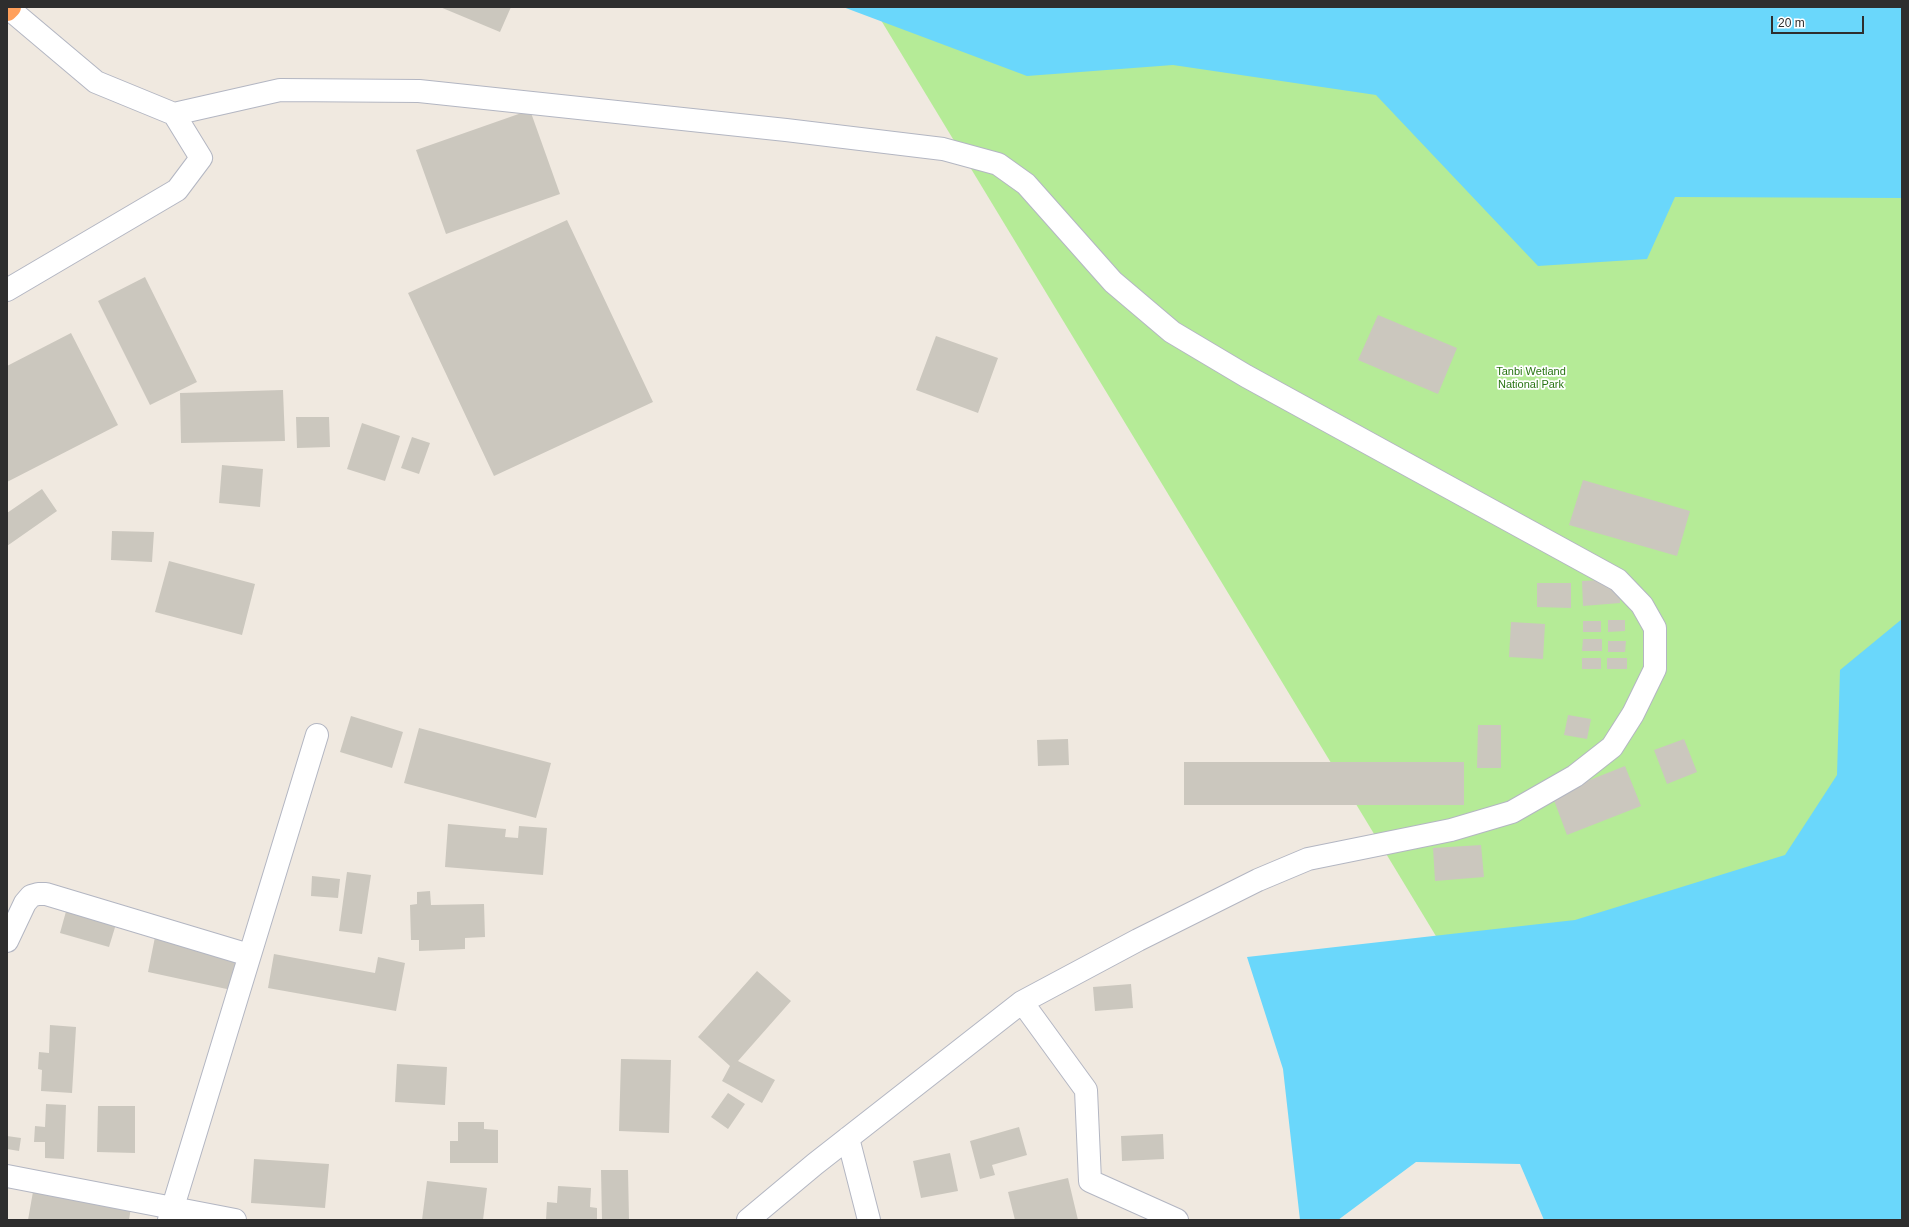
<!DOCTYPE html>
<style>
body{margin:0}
#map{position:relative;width:1909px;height:1227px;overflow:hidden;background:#f0e9e0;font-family:Arial,sans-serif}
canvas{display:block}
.frame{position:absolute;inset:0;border:8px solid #2e2e2e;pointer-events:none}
.scale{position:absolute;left:1771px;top:16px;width:93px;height:18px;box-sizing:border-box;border:2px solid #2e2e2e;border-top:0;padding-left:5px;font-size:12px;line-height:14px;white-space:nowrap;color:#2e2e2e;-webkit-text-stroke:3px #fff;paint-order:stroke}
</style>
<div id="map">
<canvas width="1909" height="1227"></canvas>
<div class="frame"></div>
<div class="scale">20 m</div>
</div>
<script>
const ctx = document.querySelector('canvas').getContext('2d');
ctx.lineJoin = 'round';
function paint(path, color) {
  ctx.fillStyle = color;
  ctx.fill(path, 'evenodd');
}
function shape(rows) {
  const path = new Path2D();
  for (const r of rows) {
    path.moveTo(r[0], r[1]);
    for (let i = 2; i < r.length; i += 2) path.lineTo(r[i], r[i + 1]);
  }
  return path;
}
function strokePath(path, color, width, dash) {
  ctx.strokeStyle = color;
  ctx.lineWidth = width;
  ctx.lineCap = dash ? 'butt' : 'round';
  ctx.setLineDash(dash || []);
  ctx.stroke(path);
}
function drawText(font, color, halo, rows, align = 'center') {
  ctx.font = font + ' Arial,sans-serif';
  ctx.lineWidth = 3.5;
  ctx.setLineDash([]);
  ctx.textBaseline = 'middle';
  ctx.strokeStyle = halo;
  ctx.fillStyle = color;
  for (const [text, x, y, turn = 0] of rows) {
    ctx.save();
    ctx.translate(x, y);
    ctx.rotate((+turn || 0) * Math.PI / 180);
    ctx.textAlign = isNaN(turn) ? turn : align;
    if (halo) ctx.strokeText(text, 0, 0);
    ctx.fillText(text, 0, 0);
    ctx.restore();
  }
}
paint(shape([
 [873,7,1902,7,1902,1220,1608,1220]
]), '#b5eb97');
paint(shape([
 [843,7,1902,7,1902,198,1675,197,1647,259,1538,266,1376,95,1173,65,1027,76],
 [1902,619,1902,1220,1544,1220,1520,1164,1416,1162,1338,1220,1300,1220,1283,1069,1247,957,1575,920,1785,855,1837,775,1840,670]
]), '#6ad7fb');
paint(shape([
 [440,7,511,7,500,32],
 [530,110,560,194,446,234,416,150],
 [567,220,653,402,494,476,408,293],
 [145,277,197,382,150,405,98,301],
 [1378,315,1457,348,1438,394,1358,360],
 [71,333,118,425,7,482,7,366],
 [936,336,998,358,978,413,916,390],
 [283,390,285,441,181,443,180,393],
 [296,417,329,417,330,447,297,448],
 [362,423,400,436,385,481,347,469],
 [412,437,430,443,419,474,401,468],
 [222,465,263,469,260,507,219,503],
 [1583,480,1690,511,1677,556,1569,525],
 [42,489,57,511,7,546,7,513],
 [112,531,154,532,152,562,111,560],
 [169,561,255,584,242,635,155,612],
 [1619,579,1620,603,1583,606,1582,581],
 [1537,583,1571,583,1571,608,1537,607],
 [1608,620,1625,620,1625,631,1608,632],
 [1583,621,1601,621,1601,632,1583,632],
 [1511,622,1545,624,1543,659,1509,657],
 [1583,639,1602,639,1602,651,1582,651],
 [1608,641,1626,641,1625,652,1608,652],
 [1582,658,1601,658,1601,669,1582,669],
 [1607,658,1627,658,1627,669,1607,669],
 [1568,715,1591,719,1587,739,1564,735],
 [351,716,403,732,392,768,340,752],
 [1478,725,1501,725,1501,768,1477,768],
 [419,728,551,763,536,818,404,783],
 [1068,739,1069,765,1038,766,1037,740],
 [1684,739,1697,772,1667,784,1654,750],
 [1184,762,1464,762,1464,805,1184,805],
 [1625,766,1641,806,1567,835,1552,795],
 [448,824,506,829,505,837,518,838,519,826,547,828,543,875,445,867],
 [1481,845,1484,877,1435,881,1433,848],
 [347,872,371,875,362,934,339,931],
 [312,876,340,879,338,898,311,896],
 [430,891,431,905,484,904,485,937,465,938,465,949,419,951,419,940,411,940,410,905,417,904,417,892],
 [70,897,120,911,109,947,60,933],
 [158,922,245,951,236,991,148,972],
 [274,954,375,973,378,957,405,963,396,1011,268,988],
 [757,971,791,1001,738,1061,775,1080,762,1103,722,1081,730,1066,698,1037],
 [1131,984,1133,1008,1095,1011,1093,987],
 [50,1025,76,1027,72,1093,41,1091,42,1070,38,1069,39,1052,49,1053],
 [621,1059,671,1060,669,1133,619,1131],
 [397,1064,447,1067,445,1105,395,1102],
 [728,1093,745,1104,728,1129,711,1117],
 [46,1104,66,1105,64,1159,45,1158,45,1142,34,1142,35,1126,45,1127],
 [98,1106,135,1106,135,1153,97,1152],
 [458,1122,484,1122,484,1129,498,1130,498,1163,450,1163,450,1141,458,1141],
 [1019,1127,1027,1155,992,1165,995,1175,980,1179,970,1141],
 [1163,1134,1164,1159,1122,1161,1121,1136],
 [7,1136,21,1138,19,1151,7,1149],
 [950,1153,958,1191,921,1198,913,1161],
 [254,1159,329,1164,325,1208,251,1203],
 [601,1170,628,1170,629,1220,602,1220],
 [1068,1178,1078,1220,1015,1220,1008,1192],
 [427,1181,487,1188,483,1220,422,1220],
 [34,1186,132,1201,129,1220,28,1220],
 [558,1186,591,1188,590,1207,597,1208,597,1220,546,1220,547,1202,557,1203]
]), '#cbc7be');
const minor = shape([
 [7,7,96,82,174,114,280,90,419,91,786,130,943,149,998,164,1026,184,1113,282,1172,332,1246,376,1618,580,1642,605,1655,628,1655,669,1633,714,1612,747,1575,776,1512,812,1451,830,1308,859,1258,880,1138,940,1022,1002,815,1164,748,1220],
 [7,290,177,190,201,158,174,114],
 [7,941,25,903,31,896,38,894,46,894,249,955],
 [1022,1002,1086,1090,1090,1181,1177,1220],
 [848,1138,869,1220],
 [7,1176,235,1220],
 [169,1220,317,735]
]);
const highway = shape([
 [7,10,10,7]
]);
strokePath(minor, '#b3b6c2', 24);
strokePath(highway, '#c9c9c9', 24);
strokePath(minor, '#fff', 22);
strokePath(highway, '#ffa05c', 22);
drawText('11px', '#297513', '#fff', [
 ["Tanbi Wetland",1531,372],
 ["National Park",1531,385]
]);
</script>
